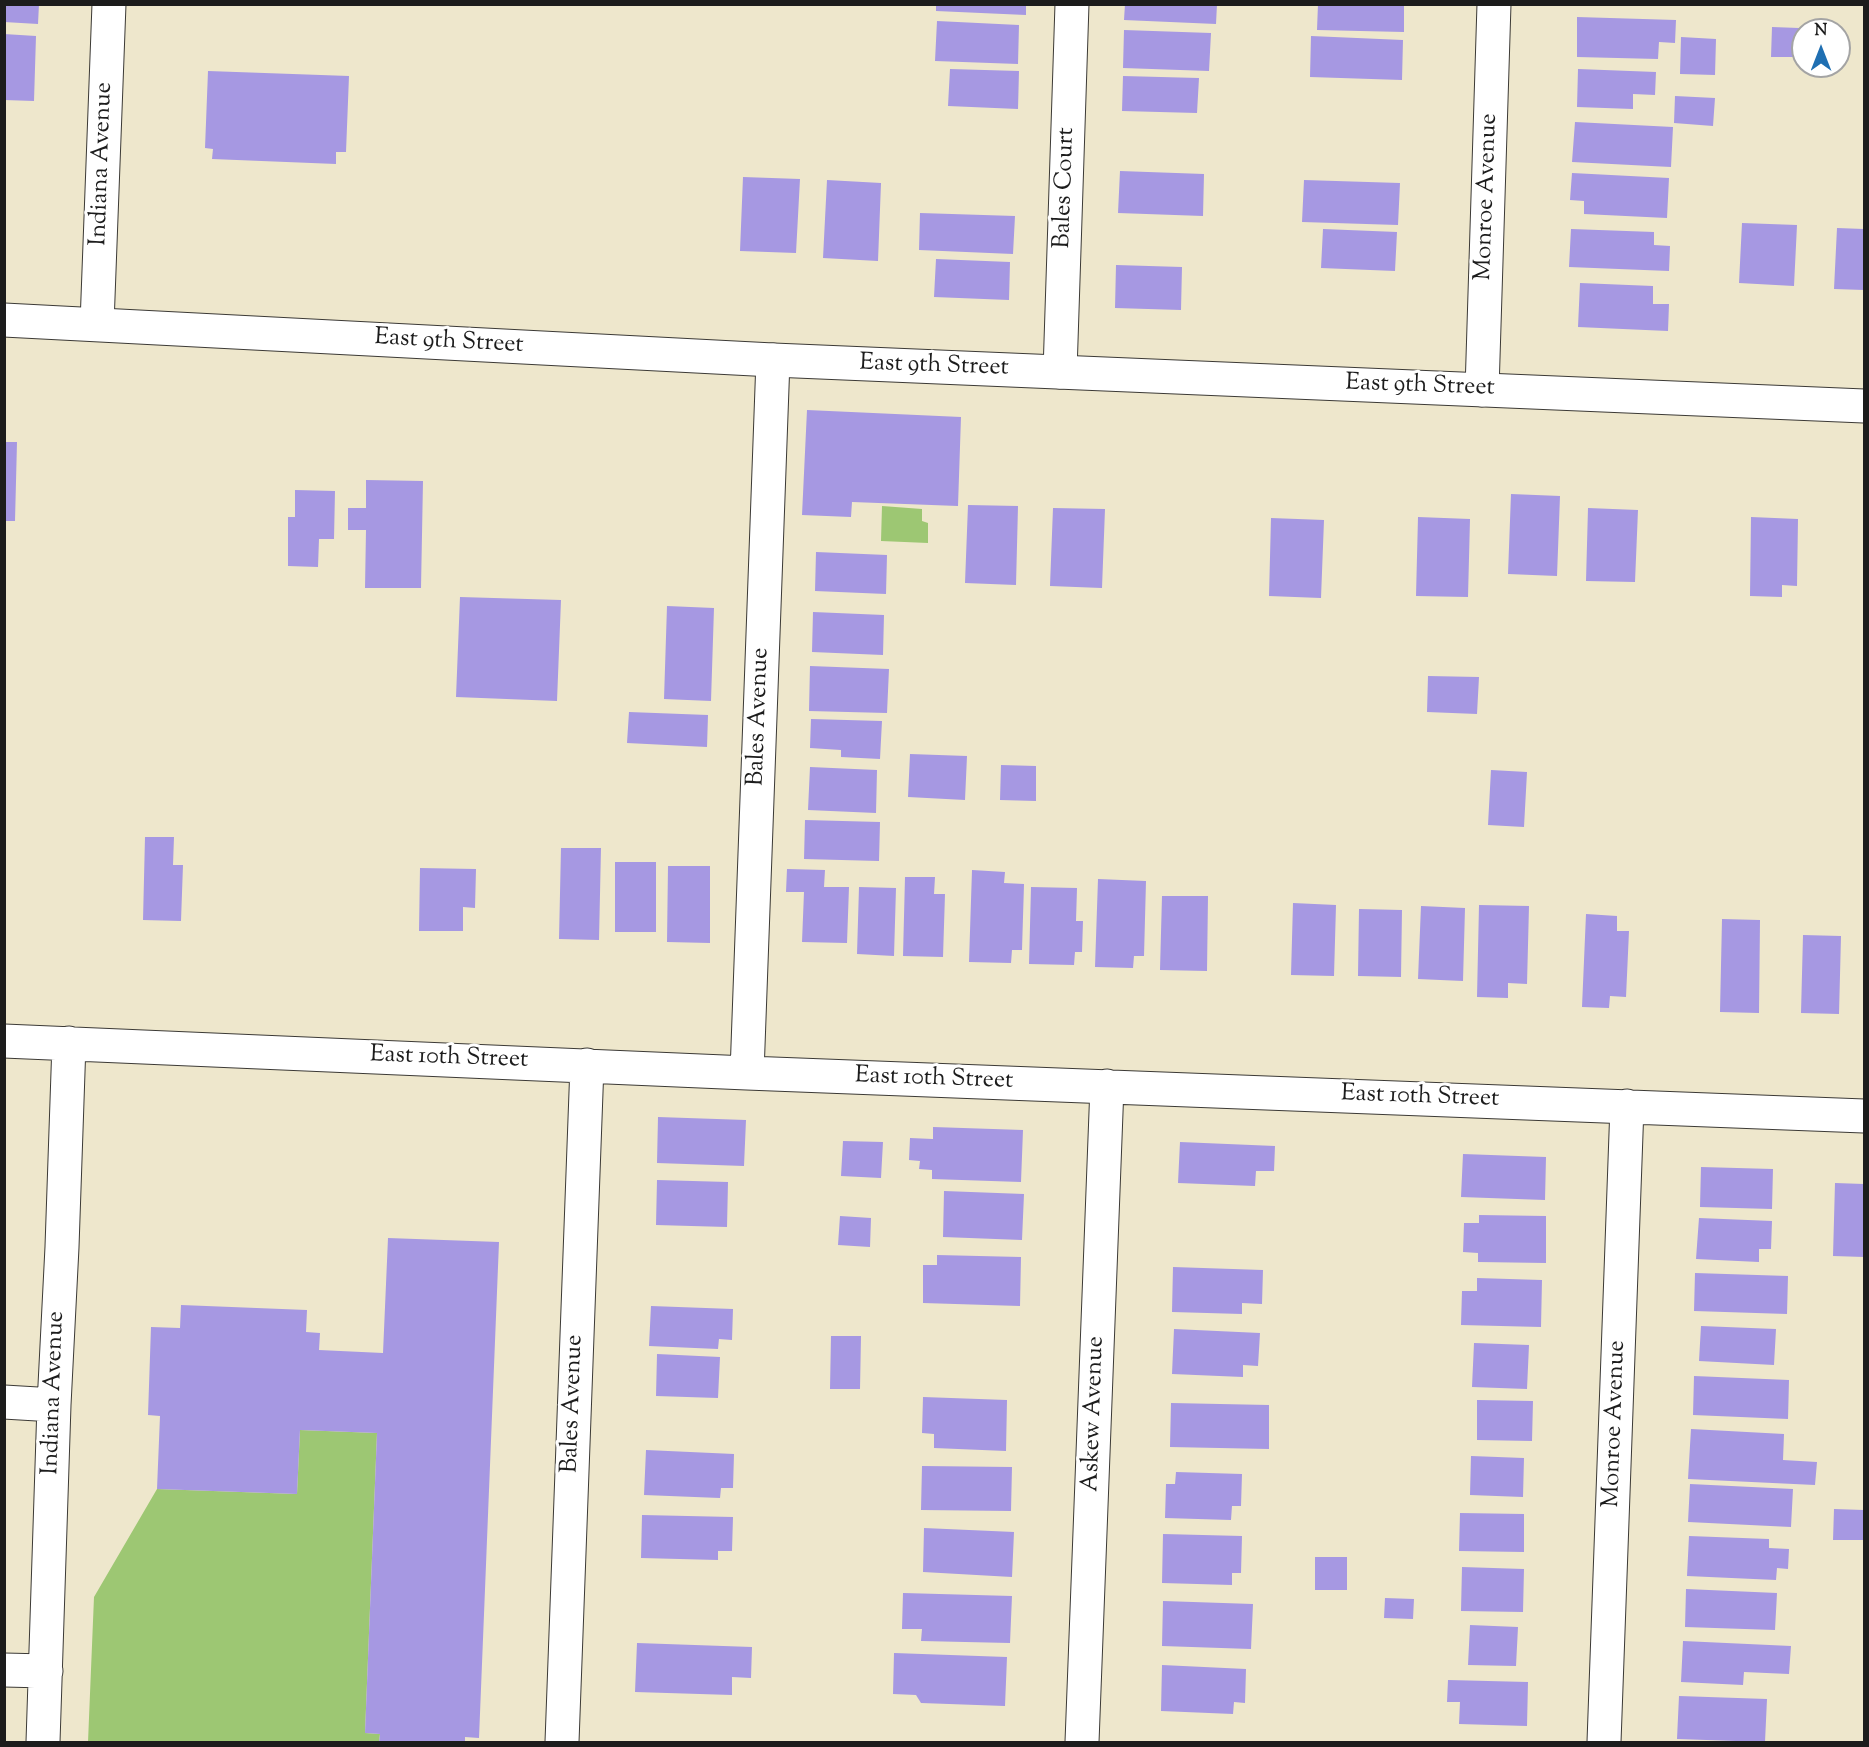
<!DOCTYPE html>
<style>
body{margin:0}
#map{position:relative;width:1869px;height:1747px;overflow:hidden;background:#eee7cc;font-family:"Sorts Mill Goudy",serif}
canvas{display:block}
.frame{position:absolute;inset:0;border:6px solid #1c1c1c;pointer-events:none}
.north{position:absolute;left:1791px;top:18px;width:60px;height:60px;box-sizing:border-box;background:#fff;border:2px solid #a4a4a4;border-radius:50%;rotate:0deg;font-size:16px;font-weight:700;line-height:24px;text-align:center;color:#1c1c1c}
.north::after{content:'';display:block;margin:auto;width:21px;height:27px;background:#1f6fb2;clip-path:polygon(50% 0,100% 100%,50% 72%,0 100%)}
</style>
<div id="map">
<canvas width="1869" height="1747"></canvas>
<div class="frame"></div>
<div class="north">N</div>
</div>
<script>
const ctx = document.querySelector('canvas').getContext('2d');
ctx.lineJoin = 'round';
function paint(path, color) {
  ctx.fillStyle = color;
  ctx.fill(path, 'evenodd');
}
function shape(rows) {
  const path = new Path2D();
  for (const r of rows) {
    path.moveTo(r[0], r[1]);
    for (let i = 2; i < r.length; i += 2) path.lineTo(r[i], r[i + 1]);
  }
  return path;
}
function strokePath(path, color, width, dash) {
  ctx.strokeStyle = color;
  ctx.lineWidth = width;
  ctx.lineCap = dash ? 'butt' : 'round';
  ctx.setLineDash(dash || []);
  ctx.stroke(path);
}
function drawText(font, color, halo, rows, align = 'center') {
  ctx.font = font + ' "Sorts Mill Goudy",serif';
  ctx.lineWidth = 6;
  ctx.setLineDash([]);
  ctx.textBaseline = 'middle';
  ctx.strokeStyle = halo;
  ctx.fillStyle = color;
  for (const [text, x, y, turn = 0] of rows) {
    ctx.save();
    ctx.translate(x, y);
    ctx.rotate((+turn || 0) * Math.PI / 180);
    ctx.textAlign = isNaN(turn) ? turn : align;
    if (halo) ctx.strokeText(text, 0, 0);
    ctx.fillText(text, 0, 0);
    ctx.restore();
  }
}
paint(shape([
 [882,506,922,509,922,521,928,523,928,543,881,541],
 [300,1430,377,1433,365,1733,380,1734,379,1742,88,1742,94,1597,157,1489,297,1494]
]), '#9dc773');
paint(shape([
 [4,4,39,4,38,24,4,22],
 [936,4,1026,4,1026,15,936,11],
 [1125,4,1217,4,1216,24,1124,20],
 [1318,4,1404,4,1404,32,1317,30],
 [1577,17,1676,20,1675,43,1659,42,1658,59,1577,57],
 [937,21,1019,25,1018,64,935,61],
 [1772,27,1799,28,1799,57,1771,57],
 [1124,30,1211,33,1209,71,1123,68],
 [4,34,36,36,34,101,4,100],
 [1311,36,1403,40,1402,80,1310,77],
 [1681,37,1716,39,1715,75,1680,74],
 [950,69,1019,71,1018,109,948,106],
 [1578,69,1656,72,1655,95,1633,94,1633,109,1577,107],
 [208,71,349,76,346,152,336,152,336,164,212,159,213,149,205,148],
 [1123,76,1199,78,1197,113,1122,111],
 [1675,96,1715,98,1713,126,1674,123],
 [1575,122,1673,127,1671,167,1572,162],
 [1120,171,1204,174,1203,216,1118,213],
 [1572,173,1669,178,1667,218,1584,214,1584,201,1570,200],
 [743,177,800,179,796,253,740,251],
 [827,180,881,183,878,261,823,258],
 [1304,180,1400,183,1398,225,1302,222],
 [920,213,1015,216,1013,254,919,250],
 [1742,223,1797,225,1794,286,1739,283],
 [1837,228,1864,229,1864,290,1834,289],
 [1323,229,1397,232,1395,271,1321,268],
 [1571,229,1654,232,1654,245,1670,246,1669,271,1569,267],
 [936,259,1010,262,1009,300,934,297],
 [1116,265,1182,267,1181,310,1115,308],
 [1580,283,1653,286,1653,304,1669,304,1668,331,1578,327],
 [807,410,961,417,958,506,852,502,851,517,802,515],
 [4,442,17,442,15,521,4,521],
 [366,480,423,481,421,588,365,588,366,530,348,530,348,508,366,508],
 [295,490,335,491,334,539,319,539,318,567,288,566,288,517,295,517],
 [1511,494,1560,496,1557,576,1508,574],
 [968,505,1018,506,1016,585,965,583],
 [1053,508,1105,509,1102,588,1050,586],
 [1588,508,1638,510,1635,582,1586,581],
 [1418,517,1470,519,1468,597,1416,596],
 [1751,517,1798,519,1797,586,1782,585,1782,597,1750,596],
 [1271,518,1324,520,1321,598,1269,596],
 [816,552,887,555,886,594,815,591],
 [460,597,561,600,557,701,456,697],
 [667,606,714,608,711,701,664,699],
 [813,612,884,615,883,655,812,652],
 [810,666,889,669,887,713,809,711],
 [1428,676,1479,677,1477,714,1427,712],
 [629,712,708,715,707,747,627,743],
 [811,719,882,721,880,759,841,757,841,750,810,748],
 [910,754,967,756,965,800,908,797],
 [1001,765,1036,766,1036,801,1000,800],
 [810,767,877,770,876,813,808,810],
 [1491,770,1527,772,1524,827,1488,825],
 [805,820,880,822,879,861,804,859],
 [145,837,174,837,173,865,183,865,181,921,143,920],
 [561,848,601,848,599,940,559,939],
 [615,862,656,862,656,932,615,932],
 [668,866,710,866,710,943,667,942],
 [420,868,476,869,475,908,463,907,463,931,419,931],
 [787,869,825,870,824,887,849,887,847,943,802,942,804,892,786,892],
 [972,870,1005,872,1004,883,1024,884,1022,950,1012,950,1011,963,969,962],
 [905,877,935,877,934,894,945,894,943,957,903,956],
 [1098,879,1146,881,1144,956,1134,956,1133,968,1095,967],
 [859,887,896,888,894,956,857,954],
 [1031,887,1077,888,1076,921,1083,921,1082,952,1075,952,1074,965,1029,964],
 [1162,896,1208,896,1207,971,1160,970],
 [1293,903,1336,905,1334,976,1291,975],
 [1479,905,1529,906,1527,984,1508,983,1508,998,1477,997],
 [1421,906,1465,908,1463,981,1418,979],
 [1359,909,1402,910,1401,977,1358,976],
 [1586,914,1617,916,1617,931,1629,931,1626,997,1610,996,1609,1008,1582,1007],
 [1722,919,1760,920,1759,1013,1720,1012],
 [1803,935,1841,936,1839,1014,1801,1013],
 [658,1117,746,1120,744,1166,657,1163],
 [933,1127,1023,1130,1021,1182,932,1179,932,1170,919,1169,920,1161,909,1160,910,1138,933,1139],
 [843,1141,883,1142,881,1178,841,1176],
 [1180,1142,1275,1146,1274,1171,1256,1171,1255,1186,1178,1183],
 [1463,1154,1546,1157,1545,1200,1461,1197],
 [1701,1167,1773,1169,1772,1209,1700,1207],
 [657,1180,728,1182,727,1227,656,1225],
 [1835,1183,1864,1184,1864,1257,1833,1256],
 [944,1191,1024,1194,1022,1240,943,1237],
 [1479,1215,1546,1216,1546,1263,1478,1262,1478,1253,1463,1252,1464,1223,1479,1223],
 [840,1216,871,1218,870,1247,838,1245],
 [1699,1218,1772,1221,1771,1249,1759,1249,1759,1262,1696,1259],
 [388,1238,499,1242,479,1738,465,1737,465,1742,379,1742,380,1734,365,1733,377,1433,300,1430,297,1494,157,1489,160,1416,148,1415,151,1327,180,1328,181,1305,307,1310,306,1332,320,1333,319,1350,383,1353],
 [937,1255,1021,1257,1020,1306,923,1303,923,1265,937,1265],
 [1173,1267,1263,1270,1262,1304,1242,1303,1242,1314,1172,1312],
 [1695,1273,1788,1276,1787,1314,1694,1311],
 [1477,1278,1542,1280,1541,1327,1461,1325,1462,1291,1477,1291],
 [651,1306,733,1309,732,1340,719,1339,718,1349,649,1346],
 [1701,1326,1776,1329,1774,1365,1699,1361],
 [1174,1329,1260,1333,1258,1366,1243,1365,1243,1377,1172,1374],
 [831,1336,861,1336,860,1389,830,1389],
 [1474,1343,1529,1345,1527,1389,1472,1387],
 [657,1354,720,1357,718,1398,656,1396],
 [1694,1376,1789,1380,1788,1419,1693,1415],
 [923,1397,1007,1400,1006,1451,934,1448,934,1434,922,1433],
 [1477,1400,1533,1401,1532,1441,1477,1440],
 [1171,1403,1269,1405,1269,1449,1170,1447],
 [1691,1429,1784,1434,1783,1460,1817,1462,1815,1485,1688,1479],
 [646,1450,734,1454,733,1488,721,1488,720,1498,644,1495],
 [1471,1456,1524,1458,1523,1497,1470,1495],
 [922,1466,1012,1467,1011,1511,921,1510],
 [1176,1472,1242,1474,1241,1506,1232,1506,1231,1520,1165,1518,1166,1484,1175,1484],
 [1690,1484,1793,1489,1791,1527,1688,1522],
 [1834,1509,1864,1510,1864,1540,1833,1540],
 [1460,1513,1524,1514,1524,1552,1459,1551],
 [642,1515,733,1517,732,1551,718,1551,718,1560,641,1558],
 [924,1528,1014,1532,1012,1577,923,1572],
 [1163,1534,1242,1536,1241,1573,1232,1573,1232,1585,1162,1583],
 [1689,1536,1769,1539,1769,1548,1789,1549,1788,1569,1777,1568,1776,1580,1687,1576],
 [1315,1557,1347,1557,1347,1590,1315,1590],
 [1462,1567,1524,1569,1523,1612,1461,1611],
 [1686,1589,1777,1593,1775,1630,1685,1627],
 [903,1593,1012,1596,1010,1643,921,1641,922,1629,902,1629],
 [1385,1598,1414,1599,1413,1619,1384,1618],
 [1163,1601,1253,1604,1251,1649,1162,1646],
 [1470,1625,1518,1627,1516,1666,1468,1665],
 [1683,1641,1791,1646,1789,1674,1744,1672,1743,1685,1681,1682],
 [637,1643,752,1647,751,1678,732,1677,732,1695,635,1692],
 [894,1653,1007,1657,1005,1706,921,1703,916,1695,893,1694],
 [1162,1665,1246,1669,1245,1703,1234,1702,1233,1714,1161,1711],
 [1448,1680,1528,1682,1527,1726,1459,1724,1460,1702,1447,1702],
 [1679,1696,1767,1699,1765,1742,1677,1739]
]), '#a698e2');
const minor = shape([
 [97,324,109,4],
 [1060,372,1072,4],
 [1482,390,1494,4],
 [4,1041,747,1073,1864,1116],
 [747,1073,773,360],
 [4,1402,54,1405],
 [4,1670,46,1671],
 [43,1742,54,1405,62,1247,69,1043],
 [562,1742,587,1065],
 [1082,1742,1107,1086],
 [1604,1742,1627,1106]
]);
const major = shape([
 [4,320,773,360,1864,406]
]);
strokePath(minor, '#3c3a36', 35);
strokePath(major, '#3c3a36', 35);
strokePath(minor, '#fff', 33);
strokePath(major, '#fff', 33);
drawText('24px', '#1c1c1c', '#fff', [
 ["Indiana Avenue",103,164,-88],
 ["Bales Court",1066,188,-88],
 ["Monroe Avenue",1488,197,-88],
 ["East 9th Street",449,343,3],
 ["East 9th Street",934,367,2],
 ["East 9th Street",1420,387,2],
 ["Bales Avenue",760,717,-88],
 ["East 10th Street",449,1059,2],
 ["East 10th Street",934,1080,2],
 ["East 10th Street",1420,1098,2],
 ["Indiana Avenue",55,1393,-88],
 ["Bales Avenue",574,1404,-88],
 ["Askew Avenue",1095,1414,-88],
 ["Monroe Avenue",1616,1424,-88]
]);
</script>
